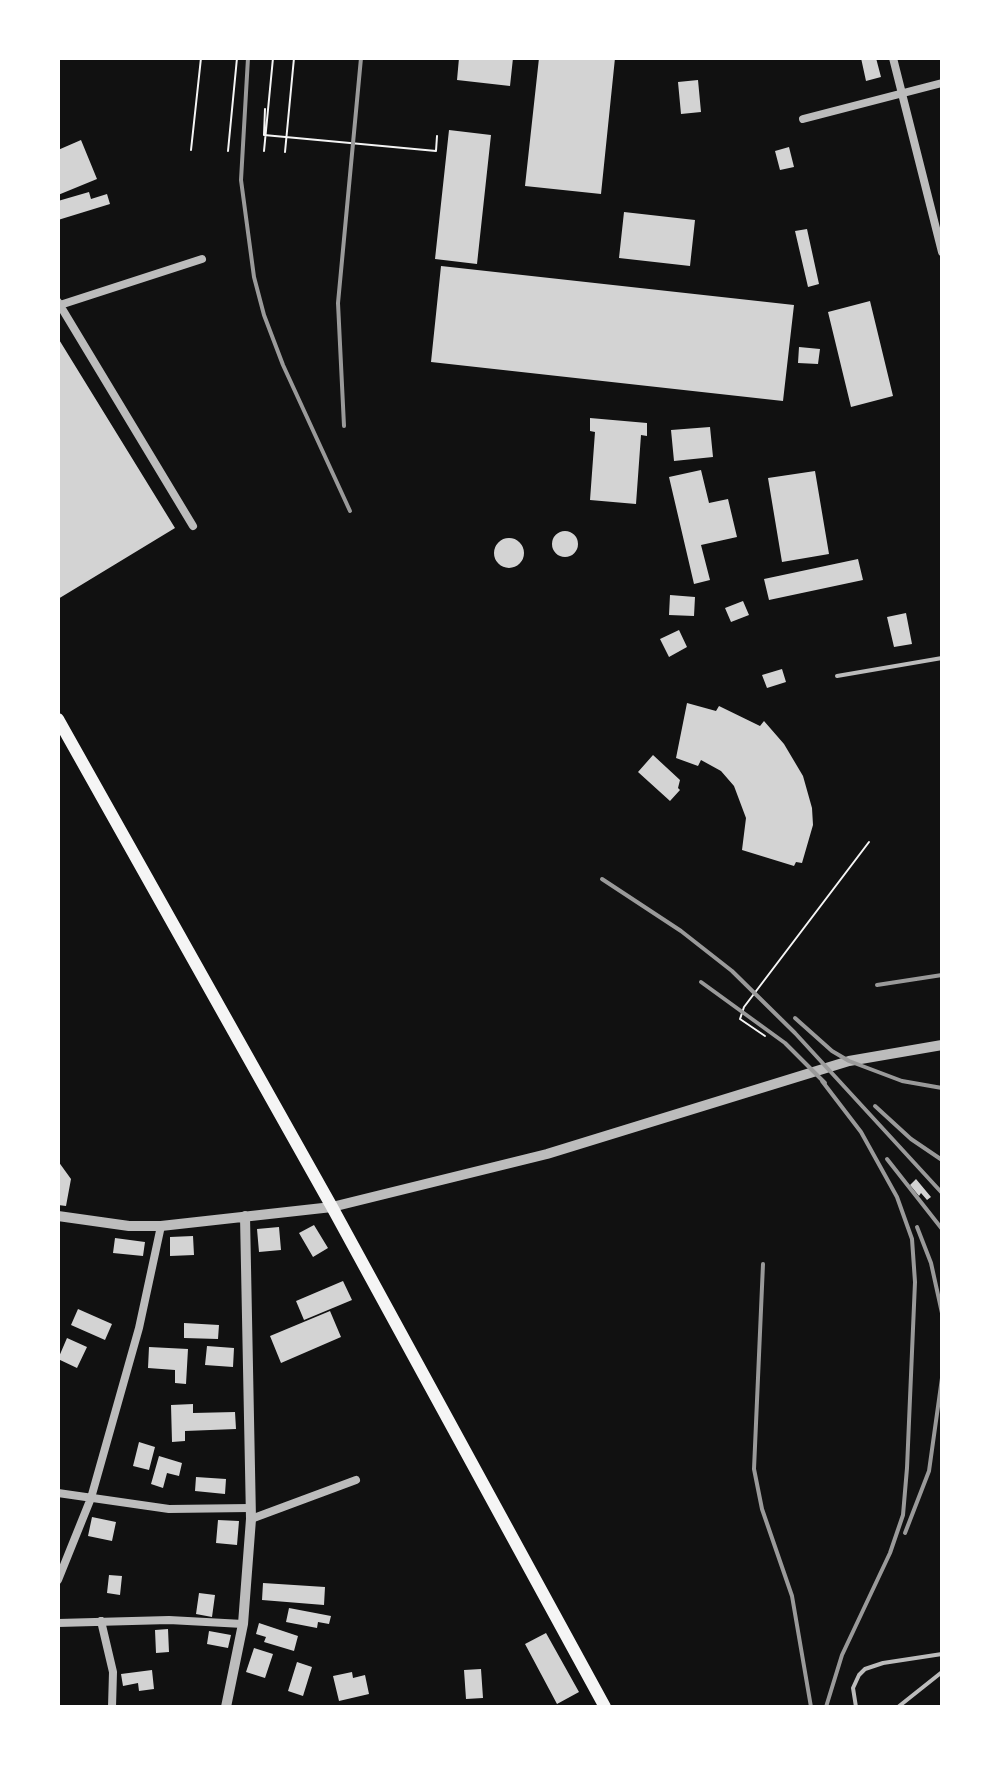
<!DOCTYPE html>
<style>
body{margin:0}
#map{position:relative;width:1000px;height:1765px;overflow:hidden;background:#111;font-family:"Crimson Pro",serif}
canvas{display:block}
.frame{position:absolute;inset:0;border:60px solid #fff;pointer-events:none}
</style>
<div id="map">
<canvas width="1000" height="1765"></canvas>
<div class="frame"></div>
</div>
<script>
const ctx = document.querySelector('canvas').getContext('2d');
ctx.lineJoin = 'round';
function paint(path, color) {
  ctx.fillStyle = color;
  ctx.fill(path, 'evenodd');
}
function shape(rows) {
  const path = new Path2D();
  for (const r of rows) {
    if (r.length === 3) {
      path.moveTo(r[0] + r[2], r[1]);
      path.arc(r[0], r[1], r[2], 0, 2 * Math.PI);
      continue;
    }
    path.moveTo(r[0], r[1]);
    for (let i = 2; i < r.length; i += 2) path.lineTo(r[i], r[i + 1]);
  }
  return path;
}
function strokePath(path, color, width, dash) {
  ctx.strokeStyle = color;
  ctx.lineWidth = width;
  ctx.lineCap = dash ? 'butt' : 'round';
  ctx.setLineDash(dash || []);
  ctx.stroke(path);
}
paint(shape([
 [459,58,513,58,510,86,457,80],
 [539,58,615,58,601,194,525,186],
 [861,58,876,58,881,77,866,81],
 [698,80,701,112,681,114,678,82],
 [449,130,491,135,477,264,435,259],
 [81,140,97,179,58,195,58,150],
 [789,147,794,167,780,170,775,151],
 [89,192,91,199,107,194,110,204,58,220,58,201],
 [624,212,695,220,690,266,619,258],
 [807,229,819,284,808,287,795,231],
 [441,266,794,305,783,401,431,362],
 [870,301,893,396,851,407,828,312],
 [58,338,175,528,58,599],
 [799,347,820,349,818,364,798,363],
 [590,418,647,423,647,436,641,435,636,504,590,500,595,432,590,431],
 [710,427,713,457,674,461,671,430],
 [701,470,709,503,728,499,737,537,701,545,710,580,694,584,669,477],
 [815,471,829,554,782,562,768,478],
 [565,544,13],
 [509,553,15],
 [858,559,863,580,769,600,764,579],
 [670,595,695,597,694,616,669,615],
 [743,601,749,615,731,622,725,608],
 [906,613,912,644,894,647,887,617],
 [679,630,687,647,669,657,660,639],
 [782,669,786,682,767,688,762,675],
 [687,703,716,711,719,706,760,726,764,721,784,744,803,776,812,808,813,825,802,863,796,862,794,866,742,850,746,818,734,786,721,771,701,760,698,766,676,758],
 [653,755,680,780,678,788,680,790,670,801,638,772],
 [58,1161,71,1179,66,1206,58,1205],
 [916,1179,931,1197,927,1200,921,1193,919,1196,910,1185],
 [314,1225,328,1248,313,1257,299,1233],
 [279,1227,281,1250,259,1252,257,1229],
 [193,1236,194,1255,170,1256,170,1237],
 [115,1238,145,1242,143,1256,113,1253],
 [343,1281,352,1300,304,1320,296,1301],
 [78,1309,112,1324,105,1340,71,1325],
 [330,1311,341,1337,281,1363,270,1336],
 [184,1323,219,1325,218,1339,184,1338],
 [67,1338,87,1347,77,1368,58,1359],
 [207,1346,234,1348,233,1367,205,1365],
 [149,1347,188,1349,186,1384,175,1383,175,1370,148,1368],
 [193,1404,193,1413,235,1412,236,1429,185,1431,185,1441,172,1442,171,1405],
 [139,1442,155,1447,149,1470,133,1466],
 [159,1456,182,1463,179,1476,167,1473,163,1488,151,1484],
 [196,1477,226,1479,225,1494,195,1491],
 [92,1517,116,1522,112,1541,88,1536],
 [218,1520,239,1521,237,1545,216,1543],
 [109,1575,122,1576,120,1595,107,1593],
 [263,1583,325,1587,324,1605,262,1600],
 [199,1593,215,1595,212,1617,196,1614],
 [289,1608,331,1616,329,1624,318,1622,317,1628,286,1622],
 [259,1623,298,1636,294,1651,264,1642,266,1637,256,1634],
 [168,1629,169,1652,156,1653,155,1630],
 [209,1631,231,1635,228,1648,207,1644],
 [546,1633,579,1692,557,1704,525,1644],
 [254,1648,273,1654,265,1678,246,1672],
 [297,1662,312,1667,303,1696,288,1691],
 [481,1669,483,1698,466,1699,464,1670],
 [152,1670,154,1689,139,1691,138,1683,123,1686,121,1674],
 [352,1672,353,1678,365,1675,369,1694,339,1701,333,1676]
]), '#d3d3d3');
strokePath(shape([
 [265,109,264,135,436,151,437,136],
 [191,150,201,58],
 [228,151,237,58],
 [264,151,273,58],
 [285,152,294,58],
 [765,1036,740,1019,744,1007,869,842]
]), '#f5f5f5', 2);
strokePath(shape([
 [837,676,942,658],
 [856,1707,853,1688,859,1675,865,1669,883,1663,942,1654],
 [898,1707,942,1672]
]), '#bcbcbc', 4);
strokePath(shape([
 [893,58,942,252],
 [803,119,942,83],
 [58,302,193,526],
 [60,305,202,259],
 [58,1493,169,1509,250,1508],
 [251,1519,356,1480],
 [58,1580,91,1498,139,1328,161,1226],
 [101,1621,113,1672,112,1707],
 [58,1623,169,1620,243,1624]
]), '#bcbcbc', 8);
strokePath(shape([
 [58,1216,129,1226,161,1226,332,1207,547,1154,849,1061,942,1045],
 [226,1707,243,1624,251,1519,245,1216]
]), '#bcbcbc', 10);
strokePath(shape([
 [58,719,332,1207,605,1707]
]), '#f5f5f5', 12);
strokePath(shape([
 [248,58,241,180,254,277,264,315,283,365,350,511],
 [344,426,338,303,361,58],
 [602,879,681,931,732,971,795,1033,942,1193],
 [701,982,785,1043,825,1083],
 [877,985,942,975],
 [795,1018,832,1051,849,1061,902,1081,942,1088],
 [822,1081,861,1132,897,1197,912,1239,915,1282,907,1468,903,1515,890,1553,842,1655,826,1707],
 [875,1106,911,1139,942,1160],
 [887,1159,942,1229],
 [917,1227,931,1263,942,1313],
 [763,1264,754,1469,762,1509,792,1596,811,1707],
 [905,1533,929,1471,942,1378]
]), '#9a9a9a', 4);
</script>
